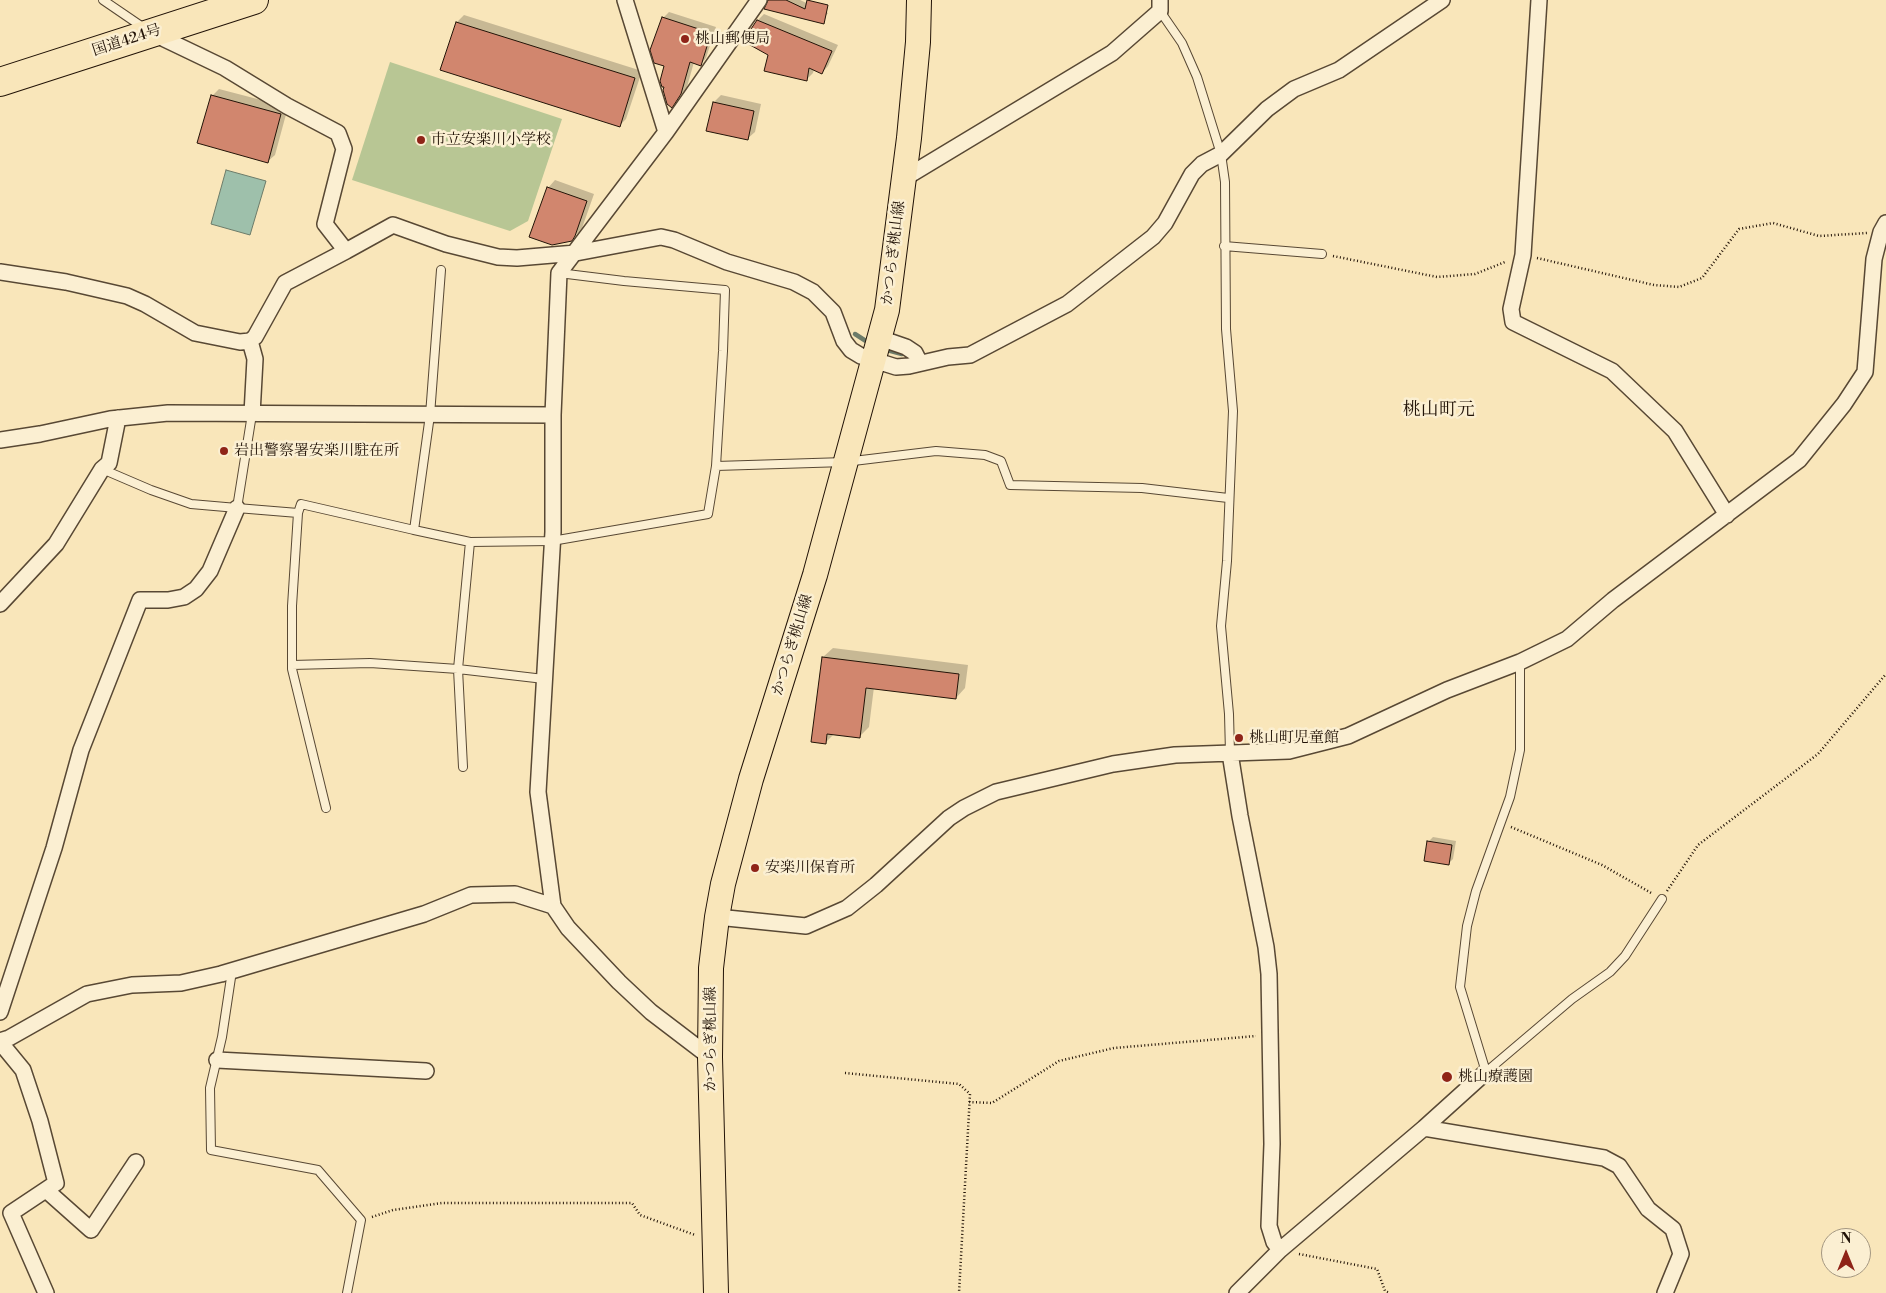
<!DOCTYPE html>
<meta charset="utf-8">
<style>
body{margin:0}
#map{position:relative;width:1886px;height:1293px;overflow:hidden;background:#f9e6ba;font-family:"Libre Bodoni",serif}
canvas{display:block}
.north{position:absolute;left:1821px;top:1228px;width:50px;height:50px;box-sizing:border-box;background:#fbefd2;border:1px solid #a49781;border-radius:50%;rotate:0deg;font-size:14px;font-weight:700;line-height:20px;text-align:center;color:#221307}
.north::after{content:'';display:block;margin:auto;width:18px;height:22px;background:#8f2418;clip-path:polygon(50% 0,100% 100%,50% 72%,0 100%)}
</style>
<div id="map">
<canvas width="1886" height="1293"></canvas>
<div class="north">N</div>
</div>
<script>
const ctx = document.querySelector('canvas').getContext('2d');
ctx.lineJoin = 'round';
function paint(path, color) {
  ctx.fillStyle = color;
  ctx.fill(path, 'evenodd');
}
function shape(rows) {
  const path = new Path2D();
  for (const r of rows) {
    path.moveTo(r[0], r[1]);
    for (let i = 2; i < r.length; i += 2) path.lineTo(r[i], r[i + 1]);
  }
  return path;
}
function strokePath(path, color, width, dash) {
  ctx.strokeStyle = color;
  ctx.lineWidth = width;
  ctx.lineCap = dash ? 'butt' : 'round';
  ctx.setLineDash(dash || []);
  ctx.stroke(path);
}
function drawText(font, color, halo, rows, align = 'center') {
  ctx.font = font + ' "Libre Bodoni","Noto Serif JP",serif';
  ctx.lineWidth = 5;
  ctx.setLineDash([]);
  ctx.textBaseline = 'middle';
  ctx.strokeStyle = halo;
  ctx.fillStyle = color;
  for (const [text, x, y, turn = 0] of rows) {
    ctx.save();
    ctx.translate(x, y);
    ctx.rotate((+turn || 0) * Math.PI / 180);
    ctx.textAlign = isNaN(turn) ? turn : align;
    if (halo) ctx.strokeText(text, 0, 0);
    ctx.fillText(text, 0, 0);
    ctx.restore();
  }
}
paint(shape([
 [390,62,562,119,528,221,510,231,352,180]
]), '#b8c694');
const water = shape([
 [226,170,266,181,250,235,211,224,226,170]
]);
paint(water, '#9ec0ab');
strokePath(water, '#6c7b69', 1);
paint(shape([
 [771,0,800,0,828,13,821,22],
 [669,12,716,27,706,58,701,64,694,62,687,87,672,106,666,66,663,18],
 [764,14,838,45,828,66,822,73,814,69,813,73,806,80,770,55,758,20],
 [464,15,642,71,626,119,619,126,442,70,457,22],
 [219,89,288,107,275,155,267,162,212,96],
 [721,95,761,104,755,132,747,139,714,102],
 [555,180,594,194,582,228,571,240,548,188],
 [833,648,968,665,965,688,956,698,874,687,869,727,859,737,834,734,825,743,823,657],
 [1433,837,1456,841,1453,859,1448,864,1428,842]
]), '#0003');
strokePath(shape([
 [855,334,869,343],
 [887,350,902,354]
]), '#6c7b69', 4.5);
const building = shape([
 [768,0,786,0,805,9,807,0,828,5,824,24,764,9,768,0],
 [662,17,711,33,701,66,690,62,681,94,672,108,667,104,663,90,664,87,662,87,660,81,664,66,654,63,650,50,662,17],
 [757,20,832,51,822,74,809,68,807,81,764,71,768,55,743,41,757,20],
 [456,22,635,78,620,127,440,70,456,22],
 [211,95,281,114,268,163,197,143,211,95],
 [713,102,754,111,748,140,706,131,713,102],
 [547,187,587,201,575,236,572,241,552,245,529,237,547,187],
 [822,657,959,674,956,699,866,688,860,738,827,734,826,744,811,742,822,657],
 [1427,841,1452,845,1449,865,1424,861,1427,841]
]);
paint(building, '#d1866e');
strokePath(building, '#221307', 1);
const lane = shape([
 [103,0,144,28],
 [1160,11,1182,43,1197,77,1221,154,1225,182,1226,329,1233,411,1227,561,1221,626,1229,714,1230,753],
 [1224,246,1322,254],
 [441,270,430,415,414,530,470,542,552,541,708,514,716,466],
 [559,273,624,281,725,290,723,351,716,466,845,462,936,451,985,455,1001,461,1010,485,1142,488,1228,498],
 [252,414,237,508,298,513,292,606,292,669,326,808],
 [102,469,151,490,191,504,237,508],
 [298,513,301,504,414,530],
 [1520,662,1520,750,1510,797,1476,891,1467,926,1460,987,1486,1072,1572,999,1610,972,1625,956,1662,899],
 [292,665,370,663,458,669,544,679],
 [463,767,458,669,470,542],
 [232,971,222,1037,210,1088,211,1150,318,1170,361,1220,347,1293]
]);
const street = shape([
 [625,0,666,132],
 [1539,0,1523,255,1511,309,1513,322,1612,371,1675,431,1727,515],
 [152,33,225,68,287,106,338,133,344,149,325,224,346,251,393,225,446,244,498,257,517,258,576,253,661,237,674,240,727,262,794,282,813,292,833,312,844,341,851,350,861,356,896,367,909,366,948,357,970,355,1067,304,1153,237,1165,223,1192,174,1202,164,1221,154,1267,109,1294,89,1339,70,1442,0],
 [903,179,1112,53,1160,11,1160,0],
 [0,272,66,282,127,296,145,304,195,333,240,342,250,341,255,337,285,283,346,251],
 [880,338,906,347,915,353,920,363],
 [250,341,255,359,252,414],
 [0,440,40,434,110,419,168,413,553,415],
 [0,604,56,544,102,469,109,463,118,418],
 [1230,753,1240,816,1266,947,1269,974,1272,1144,1269,1226,1274,1242,1280,1250],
 [717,917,806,926,847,908,876,885,949,818,964,808,996,792,1113,764,1175,755,1289,751,1348,736,1447,690,1520,662,1567,639,1613,600,1799,460,1844,404,1865,372,1874,259,1881,232,1886,223],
 [0,1012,54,848,81,750,140,600,168,600,184,597,196,589,210,571,237,508],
 [0,1041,9,1038,87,994,132,985,181,983,221,974,424,914,471,895,515,894,553,906],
 [0,1042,23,1070,40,1121,56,1183,11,1213,46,1293],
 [710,1057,651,1012,619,982,568,928,553,906,538,792,553,532,553,415,559,273,666,132,759,0],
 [217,1060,426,1071],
 [1424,1128,1604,1158,1619,1166,1648,1209,1673,1229,1681,1254,1665,1293],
 [46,1190,91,1230,136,1162],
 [1237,1293,1280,1250,1424,1128,1486,1072]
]);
const primary = shape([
 [716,1293,710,1057,711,968,717,917,723,884,751,779,815,575,887,310,909,138,918,42,919,0]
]);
const highway = shape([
 [0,82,254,0]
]);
strokePath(lane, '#584834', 10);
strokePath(street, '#584834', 18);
strokePath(primary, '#221307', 26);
strokePath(highway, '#221307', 30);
strokePath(shape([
 [1333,256,1437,277,1475,274,1505,262],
 [1537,258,1654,285,1679,287,1702,278,1739,229,1773,223,1819,236,1867,233],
 [1511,827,1602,865,1653,894],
 [1667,891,1698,845,1818,754,1886,674],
 [845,1073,959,1084,970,1094,959,1293],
 [969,1102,992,1103,1059,1061,1114,1048,1256,1036],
 [372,1217,393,1210,442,1203,632,1203,640,1215,695,1235],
 [1299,1254,1377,1269,1385,1291,1390,1293]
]), '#221307', 2.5, [1, 2.5]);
strokePath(lane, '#fbefd2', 8);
strokePath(street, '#fbefd2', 15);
strokePath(primary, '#f9e6ba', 24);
strokePath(highway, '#f9e6ba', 28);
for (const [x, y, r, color] of [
 [685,39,5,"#8f2418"],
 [421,140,5,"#8f2418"],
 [224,451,5,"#8f2418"],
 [1239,738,5,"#8f2418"],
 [755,868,5,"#8f2418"],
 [1447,1077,6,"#8f2418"]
]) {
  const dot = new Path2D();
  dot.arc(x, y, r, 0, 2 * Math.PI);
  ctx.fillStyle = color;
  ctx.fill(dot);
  strokePath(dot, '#fbefd2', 2);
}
drawText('15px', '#221307', '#fbefd2', [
 ["桃山郵便局",695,39],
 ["市立安楽川小学校",431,140],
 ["岩出警察署安楽川駐在所",234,451],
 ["桃山町児童館",1249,738],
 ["安楽川保育所",765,868],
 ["桃山療護園",1458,1077]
], 'left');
drawText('15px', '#221307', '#fbefd2', [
 ["国道424号",127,41,-18],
 ["かつらぎ桃山線",894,253,-83],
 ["かつらぎ桃山線",793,645,-73],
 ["かつらぎ桃山線",711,1039,-90]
]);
drawText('18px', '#221307', '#fbefd2', [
 ["桃山町元",1439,411]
]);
</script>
